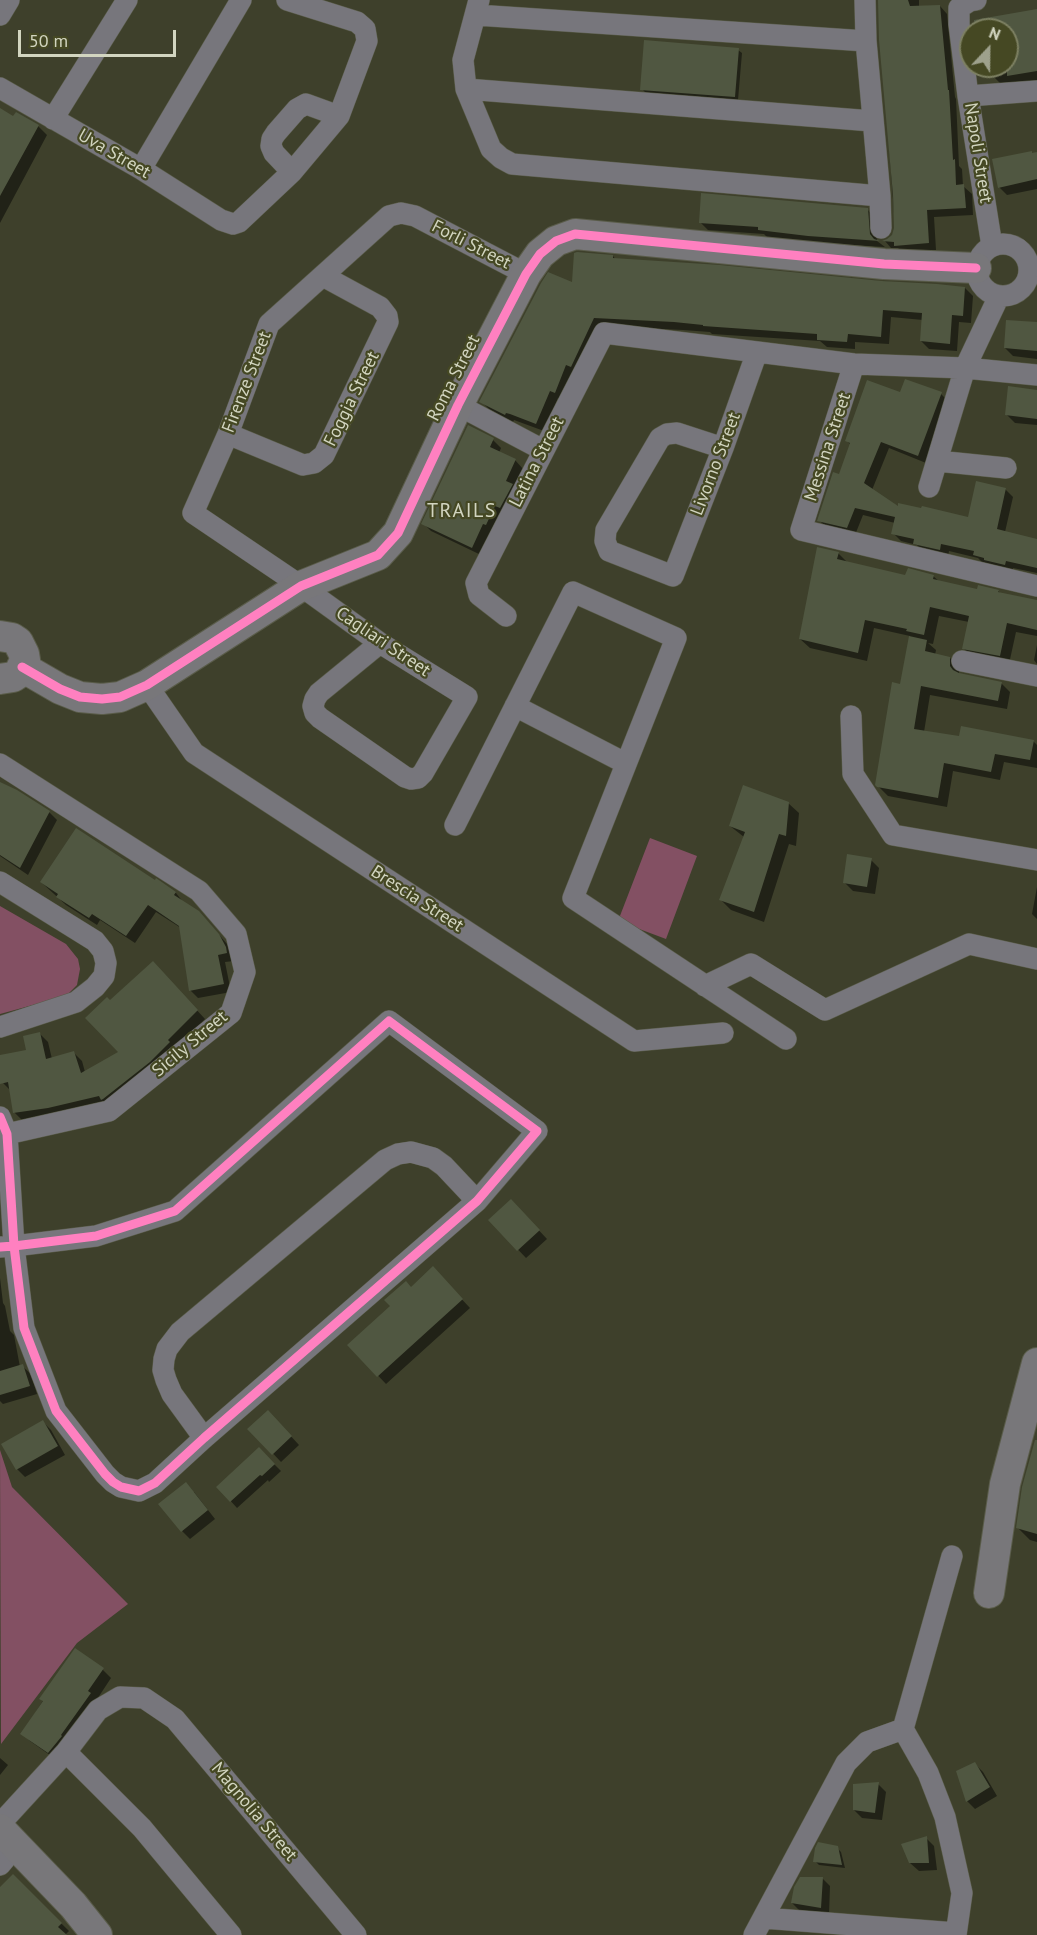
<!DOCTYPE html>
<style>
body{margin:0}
#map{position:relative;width:1037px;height:1935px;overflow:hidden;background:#3e402b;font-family:"PT Sans",sans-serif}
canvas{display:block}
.north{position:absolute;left:959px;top:18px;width:60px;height:60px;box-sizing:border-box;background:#454823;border:2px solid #7d8062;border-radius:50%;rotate:22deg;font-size:16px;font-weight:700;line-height:24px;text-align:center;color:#d2d5c0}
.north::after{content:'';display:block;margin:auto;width:21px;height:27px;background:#9ea18c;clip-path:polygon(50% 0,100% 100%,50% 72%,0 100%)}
.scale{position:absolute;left:18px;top:30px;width:158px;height:27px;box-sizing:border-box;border:3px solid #d2d5c0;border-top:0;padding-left:8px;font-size:18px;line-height:21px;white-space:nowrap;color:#d2d5c0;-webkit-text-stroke:4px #454823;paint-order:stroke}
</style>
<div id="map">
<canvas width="1037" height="1935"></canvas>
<div class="north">N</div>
<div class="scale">50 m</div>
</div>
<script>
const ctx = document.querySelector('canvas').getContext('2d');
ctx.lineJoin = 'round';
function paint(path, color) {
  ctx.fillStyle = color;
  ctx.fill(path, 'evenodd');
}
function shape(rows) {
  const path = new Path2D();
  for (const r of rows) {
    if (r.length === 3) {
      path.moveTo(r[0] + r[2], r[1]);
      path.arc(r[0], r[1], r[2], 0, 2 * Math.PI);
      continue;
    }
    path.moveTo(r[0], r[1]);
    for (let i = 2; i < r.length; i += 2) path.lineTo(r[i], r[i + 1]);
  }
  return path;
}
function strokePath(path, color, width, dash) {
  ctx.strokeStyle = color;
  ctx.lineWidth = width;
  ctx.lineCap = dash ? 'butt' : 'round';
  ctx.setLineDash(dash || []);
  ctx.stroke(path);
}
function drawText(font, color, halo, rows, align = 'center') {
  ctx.font = font + ' "PT Sans",sans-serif';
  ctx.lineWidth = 4.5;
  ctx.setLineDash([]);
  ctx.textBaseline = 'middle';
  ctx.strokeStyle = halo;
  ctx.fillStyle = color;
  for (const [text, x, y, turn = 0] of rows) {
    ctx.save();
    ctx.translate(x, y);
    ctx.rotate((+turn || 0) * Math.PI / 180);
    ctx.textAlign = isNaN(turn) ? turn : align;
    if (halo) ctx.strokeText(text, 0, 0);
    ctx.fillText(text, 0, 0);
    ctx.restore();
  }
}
paint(shape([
 [650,838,697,856,666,939,618,921],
 [0,906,66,944,78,959,80,969,77,985,66,996,0,1014],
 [0,1450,12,1487,128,1604,77,1643,1,1744]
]), '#835063');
paint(shape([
 [879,0,919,0,919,7,940,6,947,14,955,97,956,99,959,166,962,169,963,186,972,194,973,215,934,217,936,250,903,253,898,248,891,248,885,241,893,235,895,228],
 [1037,11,1037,81,1003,86,994,77,992,66,1007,66,1007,30,980,30],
 [738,50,742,53,738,100,646,93,642,89],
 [0,110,14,118,38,126,47,135,0,223],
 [1037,152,1037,189,1007,195,999,187],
 [867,209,874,217,877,241,885,247,817,243,767,237,764,234,708,230,701,223],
 [613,256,616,260,965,288,973,296,971,323,959,322,957,351,929,349,921,341,923,320,891,317,889,344,855,342,855,349,827,347,820,341,712,334,710,332,683,330,602,326,563,400,558,398,544,431,514,420,513,422,489,409,481,401,573,284],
 [1037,324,1037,359,1013,356,1005,348],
 [1037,391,1037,425,1015,423,1007,415],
 [901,394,941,394,949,402,926,463,889,448,872,490,899,508,969,519,1005,489,1013,497,1005,532,1037,540,1037,573,1013,568,1012,572,983,563,978,558,949,551,948,557,923,551,917,545,901,541,893,533,895,523,863,515,855,535,827,528,819,520,840,475,851,445,847,441],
 [493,440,501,448,499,453,515,460,523,469,481,555,431,531,423,523],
 [838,553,848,563,906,576,933,576,940,582,979,591,998,591,1001,594,1031,601,1037,600,1037,636,1016,632,1009,664,973,657,963,648,969,622,939,616,933,644,928,643,936,650,935,655,950,658,959,667,959,675,1001,683,1010,692,1007,709,930,695,924,732,960,738,1033,741,1037,745,1037,768,1004,762,1000,780,953,771,947,807,888,796,878,786,902,685,910,636,874,628,867,661,810,648,800,639],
 [1037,645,1037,664,1034,660],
 [0,784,16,791,49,812,57,820,28,875,0,856],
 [788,803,799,813,796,846,789,844,764,922,731,910,721,900,744,837,730,826],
 [871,860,879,868,875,894,853,891,845,883],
 [156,880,176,893,183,902,207,921,227,944,234,961,225,962,231,992,198,998,190,990,181,928,156,912,135,943,100,920,97,925,66,905,41,882,155,882],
 [1037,887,1037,919,1032,914],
 [161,971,205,1019,176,1049,112,1107,23,1121,14,1112,11,1091,3,1083,0,1057,28,1051,40,1034,48,1042,52,1059,73,1052,82,1061,85,1072,121,1052,110,1002],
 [519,1209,547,1239,526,1258,490,1220],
 [441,1277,470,1308,386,1384,349,1345],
 [0,1278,3,1303,5,1306,10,1331,14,1335,20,1367,22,1366,31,1374,37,1394,3,1404,0,1401],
 [276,1420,299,1445,281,1462,250,1429],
 [43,1422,51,1430,65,1455,25,1477,17,1469],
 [259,1449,281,1471,269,1482,268,1480,237,1508,218,1487],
 [1037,1450,1037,1542,1030,1540,1018,1528],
 [194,1492,215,1519,190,1539,182,1531],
 [76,1650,103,1670,111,1678,57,1760,30,1741,22,1733],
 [0,1758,8,1765,0,1775],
 [975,1764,983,1772,997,1796,975,1809,967,1801],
 [878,1784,886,1792,882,1820,862,1818,854,1810],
 [926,1838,934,1846,937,1870,919,1871,910,1863],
 [837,1848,841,1852,845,1868,819,1865,815,1861],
 [13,1876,69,1931,65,1935,0,1935,0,1889],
 [822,1878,830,1886,829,1915,800,1911,792,1903]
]), '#0007');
paint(shape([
 [878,0,908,0,910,6,940,5,948,90,949,90,953,160,955,159,956,185,964,184,966,208,927,210,929,243,894,246,894,242,882,241,887,239,892,235,894,228,893,195,879,40],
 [1037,9,1037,71,1007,76,1007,30,974,30,974,20],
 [644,40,739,48,735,97,640,90],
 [0,108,13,116,16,112,39,125,0,196],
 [1032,151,1032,153,1037,152,1037,179,998,188,992,159],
 [701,193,868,208,870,234,874,239,880,241,808,236,758,230,758,227,699,223],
 [577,252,613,255,613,258,720,265,882,281,937,284,965,287,963,316,952,315,950,344,920,341,922,313,883,310,881,337,848,334,847,342,817,340,817,334,703,326,703,325,674,322,594,318,571,367,566,365,555,393,550,391,536,424,510,414,506,413,505,415,479,402,541,283,548,272,572,282,574,253],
 [1006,320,1037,322,1037,351,1004,348],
 [905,379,942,392,918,456,881,442,864,483,898,506,898,503,921,508,922,506,968,517,976,481,1006,488,997,529,1037,539,1037,568,1006,561,1005,565,984,560,984,558,973,555,974,551,941,544,940,550,913,544,914,539,891,534,895,517,855,508,847,528,817,521,833,472,839,474,850,443,845,441,867,380,900,392],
 [1008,386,1037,390,1037,419,1005,415],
 [468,425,494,438,490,447,516,459,506,481,513,484,500,508,495,506,486,525,483,524,472,548,421,524],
 [817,547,839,552,837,559,905,575,908,568,934,575,933,579,977,589,978,585,999,590,998,592,1037,600,1037,630,1007,623,1000,656,962,649,969,616,930,607,924,635,906,631,907,629,865,620,858,653,799,639],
 [909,636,927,640,925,651,950,657,950,666,953,670,959,673,1002,682,998,701,921,686,914,729,959,736,961,726,1034,740,1030,760,995,754,991,772,944,763,938,798,877,787,875,785,892,682,900,684],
 [0,782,17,790,50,811,20,868,0,855],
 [743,785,789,802,786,836,779,834,754,912,719,900,745,832,729,826],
 [76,828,155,880,156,878,176,892,174,895,199,911,219,934,226,947,227,953,218,955,224,984,189,991,179,926,148,905,126,936,92,914,89,918,56,897,58,894,40,882],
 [847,854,872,858,867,887,843,883],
 [153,961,198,1010,168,1040,170,1042,150,1062,103,1099,101,1100,99,1096,48,1108,13,1113,8,1082,0,1084,0,1055,26,1050,23,1036,40,1032,46,1059,74,1051,81,1073,118,1052,85,1018,107,997,110,1000],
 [511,1199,540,1230,517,1251,488,1220],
 [433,1266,463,1299,377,1377,347,1345,390,1306,384,1300,406,1281,411,1287],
 [23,1364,30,1386,0,1395,0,1371],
 [268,1410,292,1436,272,1455,247,1429],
 [43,1420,58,1446,16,1470,1,1444],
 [1035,1440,1037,1440,1037,1534,1016,1528,1022,1487],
 [259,1447,275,1464,262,1476,260,1475,230,1502,216,1487],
 [186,1482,208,1510,181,1532,158,1504],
 [75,1648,104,1668,88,1691,91,1693,61,1735,62,1736,48,1753,20,1734,43,1701,39,1699],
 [975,1762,990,1787,966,1802,956,1771],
 [879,1782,875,1813,853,1810,853,1784],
 [927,1836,929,1863,909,1863,901,1844],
 [818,1842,838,1846,842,1865,813,1862,815,1848],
 [13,1874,62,1923,58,1927,67,1935,0,1935,0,1887],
 [800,1877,823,1877,821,1908,791,1903,794,1887]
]), '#505741');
const street = shape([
 [479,0,463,60,466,89,491,149,501,158,512,164,880,196],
 [865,0,866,41,880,196,881,228],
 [976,0,970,1,959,8,959,24,968,96,992,246],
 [0,15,9,0],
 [476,15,866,41],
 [0,88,141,169,221,220,233,224,239,222,292,172,339,116,367,41,365,29,357,22,287,0],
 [466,89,872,121],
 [968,96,1037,91],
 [53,119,127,0],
 [141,169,241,0],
 [292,172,274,153,271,146,272,139,276,133,297,109,306,104,339,116],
 [1003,270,26],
 [854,364,801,530,1037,586],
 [458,405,543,450],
 [228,434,303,465,314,463,324,455,388,322,387,316,380,307,323,276],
 [723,448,677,433,667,434,660,438,606,530,605,541,609,551,673,576,723,448,757,352],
 [937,461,1006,468],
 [929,487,965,368,999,296],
 [506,616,479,595,476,583,604,333,854,364,965,368,1037,375],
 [380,643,319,693,315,699,313,706,315,713,320,718,405,777,411,779,418,778,423,773,467,697,380,643,301,586,193,513,228,434,269,324,389,216,401,213,415,216,526,274],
 [962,661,1037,676],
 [147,685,194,753,634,1041,723,1033],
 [515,706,625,763],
 [851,716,853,774,893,835,1037,860],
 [0,764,199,891,236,934,245,972,231,1013,109,1111,7,1134],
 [455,825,573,592,676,638,573,898,786,1039],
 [0,882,95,941,103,951,106,963,104,976,95,987,76,1002,0,1027],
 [705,986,751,964,825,1010,969,944,1037,959],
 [0,1117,7,1134,14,1246,24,1328,56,1411,105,1474,113,1482,121,1487,139,1491,155,1483,204,1438,477,1201,537,1131,389,1021,175,1211,96,1236,14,1246,0,1247],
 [204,1438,172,1394,166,1380,163,1370,164,1359,167,1349,180,1332,385,1160,398,1154,411,1152,433,1158,444,1166,477,1201],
 [952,1556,903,1729,928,1773,945,1817,962,1893,956,1935],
 [66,1752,142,1828,231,1935],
 [0,1824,66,1752,98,1710,120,1697,144,1698,175,1719,356,1935],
 [0,1865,16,1846],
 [763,1918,956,1933],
 [754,1935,846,1763,867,1742,903,1729]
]);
const secondary = shape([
 [0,636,12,638,18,642,24,654,25,660,19,673,13,677,0,679],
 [22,667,60,689,80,697,102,699,120,697,147,685,301,586,378,555,398,533,458,405,526,274,540,254,556,241,575,234,884,264,976,268],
 [989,1593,1005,1484,1037,1363],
 [0,1829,73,1905,97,1935]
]);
strokePath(street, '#5a5c4a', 22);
strokePath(secondary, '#5a5c4a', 32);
strokePath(street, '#77767c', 21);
strokePath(secondary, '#78777a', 30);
strokePath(shape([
 [22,667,60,689,80,697,102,699,120,697,147,685,301,586,378,555,398,533,458,405,526,274,540,254,556,241,575,234,884,264,976,268],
 [0,1117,7,1134,14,1246,24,1328,56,1411,105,1474,113,1482,121,1487,139,1491,155,1483,204,1438,477,1201,537,1131,389,1021,175,1211,96,1236,14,1246,0,1247]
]), '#ff80c0', 9);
drawText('18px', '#d2d5c0', '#454823', [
 ["Napoli Street",978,153,81],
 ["Uva Street",114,154,30],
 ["Forli Street",471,245,27],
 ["Roma Street",454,378,-63],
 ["Firenze Street",247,382,-69],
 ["Foggia Street",352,399,-64],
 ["Messina Street",828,447,-72],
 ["Latina Street",537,462,-63],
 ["Livorno Street",716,464,-69],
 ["Cagliari Street",383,642,34],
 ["Brescia Street",417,899,33],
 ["Sicily Street",190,1044,-40],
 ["Magnolia Street",254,1812,50]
]);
ctx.letterSpacing = '1.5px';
drawText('20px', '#d2d5c0', '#454823', [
 ["TRAILS",462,511]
]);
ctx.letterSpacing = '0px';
</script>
